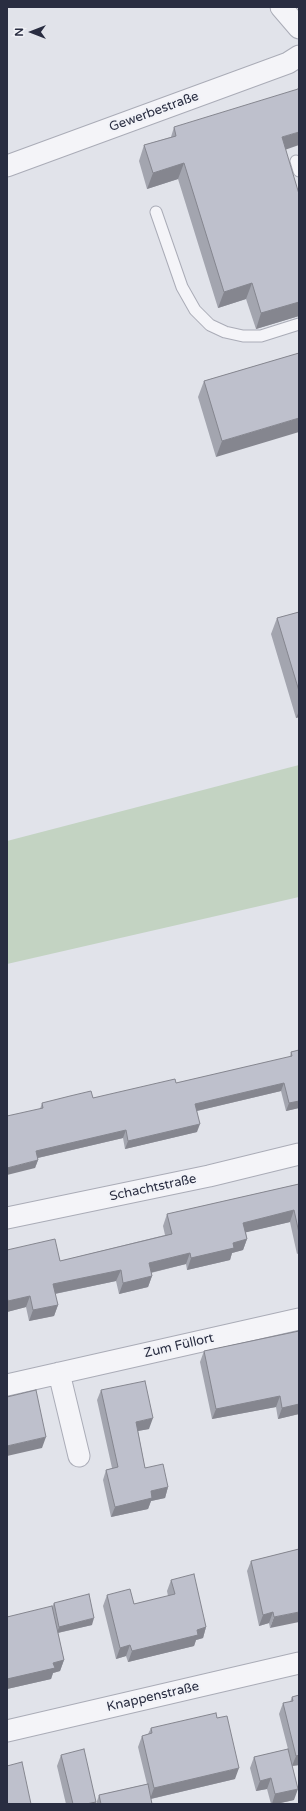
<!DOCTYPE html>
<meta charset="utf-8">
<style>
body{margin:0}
#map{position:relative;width:306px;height:1811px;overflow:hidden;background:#e1e3ea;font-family:"Varela Round",sans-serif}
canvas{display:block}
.frame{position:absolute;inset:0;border:8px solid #292d41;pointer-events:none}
.north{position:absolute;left:12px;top:12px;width:40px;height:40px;-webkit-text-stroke:3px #f1f2f7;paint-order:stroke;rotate:270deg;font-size:11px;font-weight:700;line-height:16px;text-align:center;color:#292d41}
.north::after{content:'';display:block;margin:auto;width:14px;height:18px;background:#292d41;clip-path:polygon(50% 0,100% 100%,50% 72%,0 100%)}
</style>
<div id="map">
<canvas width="306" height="1811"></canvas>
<div class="frame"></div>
<div class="north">N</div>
</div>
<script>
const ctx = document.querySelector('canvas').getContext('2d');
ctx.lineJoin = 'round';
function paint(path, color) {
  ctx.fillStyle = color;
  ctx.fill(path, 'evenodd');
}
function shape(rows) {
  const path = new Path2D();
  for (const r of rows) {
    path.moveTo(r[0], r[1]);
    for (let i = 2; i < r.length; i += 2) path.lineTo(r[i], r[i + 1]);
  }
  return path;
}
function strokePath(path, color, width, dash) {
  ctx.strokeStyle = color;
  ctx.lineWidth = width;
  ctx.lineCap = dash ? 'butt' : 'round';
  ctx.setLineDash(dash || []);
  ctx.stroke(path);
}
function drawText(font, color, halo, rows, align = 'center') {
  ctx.font = font + ' "Varela Round",sans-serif';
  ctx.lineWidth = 4;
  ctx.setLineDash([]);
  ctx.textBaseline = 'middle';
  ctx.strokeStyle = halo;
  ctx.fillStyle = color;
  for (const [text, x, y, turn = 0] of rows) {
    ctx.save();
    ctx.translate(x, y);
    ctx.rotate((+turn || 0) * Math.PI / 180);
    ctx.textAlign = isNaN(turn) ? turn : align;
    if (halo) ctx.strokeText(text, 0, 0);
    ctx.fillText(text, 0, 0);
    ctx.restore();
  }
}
paint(shape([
 [299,765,299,897,7,964,7,841]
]), '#c3d3c2');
const service = shape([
 [296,161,299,171],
 [156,212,182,287,195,310,210,325,225,332,243,336,261,336,299,324]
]);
const minor = shape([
 [281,7,299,28],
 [7,166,288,63,299,56],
 [7,1218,209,1176,299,1154],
 [59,1373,79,1456],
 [7,1385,299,1319],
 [7,1731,299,1663]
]);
strokePath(service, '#aaacb7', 13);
strokePath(minor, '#aaacb7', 23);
strokePath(service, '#f4f4f8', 11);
strokePath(minor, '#f4f4f8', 21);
paint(shape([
 [174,127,285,150,299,194,299,316,256,329,246,299,218,308,178,179,147,189,139,161,144,145,171,137],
 [299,353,216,457,198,397,204,381],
 [299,612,299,717,296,718,271,634,277,618],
 [299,1050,299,1108,286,1111,281,1091,197,1111,197,1132,125,1149,123,1138,38,1158,38,1160,35,1168,40,1109,42,1103,93,1098,176,1083,290,1057,291,1052],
 [299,1184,299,1253,297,1254,290,1222,246,1232,247,1239,243,1250,232,1253,230,1260,187,1270,186,1264,151,1273,152,1276,148,1287,119,1294,116,1281,55,1294,58,1305,54,1316,29,1321,26,1307,7,1312,7,1250,60,1261,165,1235,163,1226,167,1214],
 [299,1331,299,1414,278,1419,276,1407,212,1419,200,1362,204,1351],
 [101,1390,149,1429,138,1431,145,1468,168,1487,165,1498,151,1501,148,1509,111,1517,103,1480,106,1470,112,1468,97,1400],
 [299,1549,270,1628,269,1623,259,1626,247,1571,251,1561],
 [171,1580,206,1627,203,1638,196,1640,194,1646,128,1662,126,1656,116,1659,103,1606,107,1595,134,1604,168,1596,167,1591],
 [54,1603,92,1625,58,1633,64,1660,60,1671,53,1673,51,1679,7,1689,7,1617,52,1607],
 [299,1695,299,1765,292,1766,294,1800,276,1804,271,1804,267,1789,256,1791,250,1768,254,1757,288,1749,279,1714,283,1703,290,1702,292,1697],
 [151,1728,235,1779,151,1799,152,1804,96,1804,99,1795,147,1784,138,1747,142,1736,148,1734],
 [61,1755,95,1804,66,1804,57,1766]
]), '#a3a5af');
paint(shape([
 [299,132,299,145,276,153,282,137],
 [184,163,178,179,147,189,153,173],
 [252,283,246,299,218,308,224,292],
 [299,302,299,316,256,329,261,313],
 [299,418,299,432,216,457,222,441],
 [299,711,299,717,296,718],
 [284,1083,281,1091,192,1112,195,1104],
 [299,1101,299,1108,286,1111,289,1103],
 [200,1124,197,1132,125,1149,128,1141],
 [126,1130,123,1138,33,1159,36,1151],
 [38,1160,35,1168,7,1175,7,1168],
 [294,1210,290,1222,239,1234,243,1223],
 [247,1239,243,1250,232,1253,230,1260,187,1270,191,1258,233,1243],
 [190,1253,186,1264,145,1274,149,1263],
 [121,1270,116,1281,49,1295,53,1284],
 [152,1276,148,1287,119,1294,123,1283],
 [30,1296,26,1307,7,1312,7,1304,8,1301],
 [58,1305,54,1316,29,1321,33,1310],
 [280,1396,276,1407,212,1419,216,1409],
 [299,1404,299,1414,278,1419,282,1408],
 [153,1418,149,1429,132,1432,136,1422],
 [46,1437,42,1448,7,1456,7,1446],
 [168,1487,165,1498,151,1501,148,1509,111,1517,115,1507,151,1491],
 [273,1612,269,1623,259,1626,263,1615],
 [299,1612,299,1622,270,1628,274,1617],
 [94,1618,92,1625,57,1633,59,1627],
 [206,1627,203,1638,196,1640,194,1646,128,1662,132,1651,197,1630],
 [130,1645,126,1656,116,1659,120,1648],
 [64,1660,60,1671,53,1673,51,1679,7,1689,7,1679,53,1663],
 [299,1755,299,1765,292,1766,296,1756],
 [239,1768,235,1779,150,1799,154,1788],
 [271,1778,267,1789,256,1791,260,1781],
 [298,1789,294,1800,276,1804,272,1804,275,1794],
 [96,1802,95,1804,86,1804]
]), '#85868f');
const building = shape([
 [298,89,299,90,299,132,282,137,299,194,299,302,261,313,252,283,224,292,184,163,153,173,144,145,176,136,174,127,298,89],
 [299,353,299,418,222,441,204,381,299,353],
 [299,612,299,691,277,618,299,612],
 [299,1050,299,1101,289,1103,284,1083,195,1104,200,1124,128,1141,126,1130,36,1151,38,1160,7,1168,7,1116,43,1108,42,1103,70,1096,91,1091,93,1098,175,1079,176,1083,292,1056,291,1052,299,1050],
 [299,1184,299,1233,294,1210,243,1223,247,1239,233,1243,234,1248,191,1258,190,1253,149,1263,152,1276,123,1283,121,1270,53,1284,58,1305,33,1310,30,1296,8,1301,7,1296,7,1250,55,1239,60,1261,172,1234,167,1214,299,1184],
 [299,1331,299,1404,282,1408,280,1396,216,1409,204,1351,299,1331],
 [145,1381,153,1418,136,1422,145,1468,163,1464,168,1487,151,1491,152,1498,115,1507,106,1470,118,1467,101,1390,145,1381],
 [36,1390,46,1437,7,1446,7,1397,36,1390],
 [299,1549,299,1612,274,1617,273,1612,263,1615,251,1561,299,1549],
 [194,1574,206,1627,197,1630,198,1635,132,1651,130,1645,120,1648,107,1595,130,1589,134,1604,175,1594,171,1580,194,1574],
 [89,1594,94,1618,59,1627,54,1603,89,1594],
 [52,1606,64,1660,53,1663,55,1668,7,1679,7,1617,52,1606],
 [299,1695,299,1755,296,1756,283,1703,293,1701,292,1697,299,1695],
 [216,1713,217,1718,227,1716,239,1768,154,1788,142,1736,152,1733,151,1728,216,1713],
 [84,1749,96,1802,86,1804,73,1804,61,1755,84,1749],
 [288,1749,298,1789,275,1794,271,1778,260,1781,254,1757,288,1749],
 [22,1762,31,1804,7,1804,7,1766,22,1762],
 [148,1784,152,1804,101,1804,99,1795,148,1784]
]);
paint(building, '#bec0cc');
strokePath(building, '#85868f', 1);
drawText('13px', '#292d41', '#f1f2f7', [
 ["Gewerbestraße",154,112,-20],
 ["Schachtstraße",153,1188,-12],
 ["Zum Füllort",179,1346,-13],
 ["Knappenstraße",153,1697,-13]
]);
</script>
